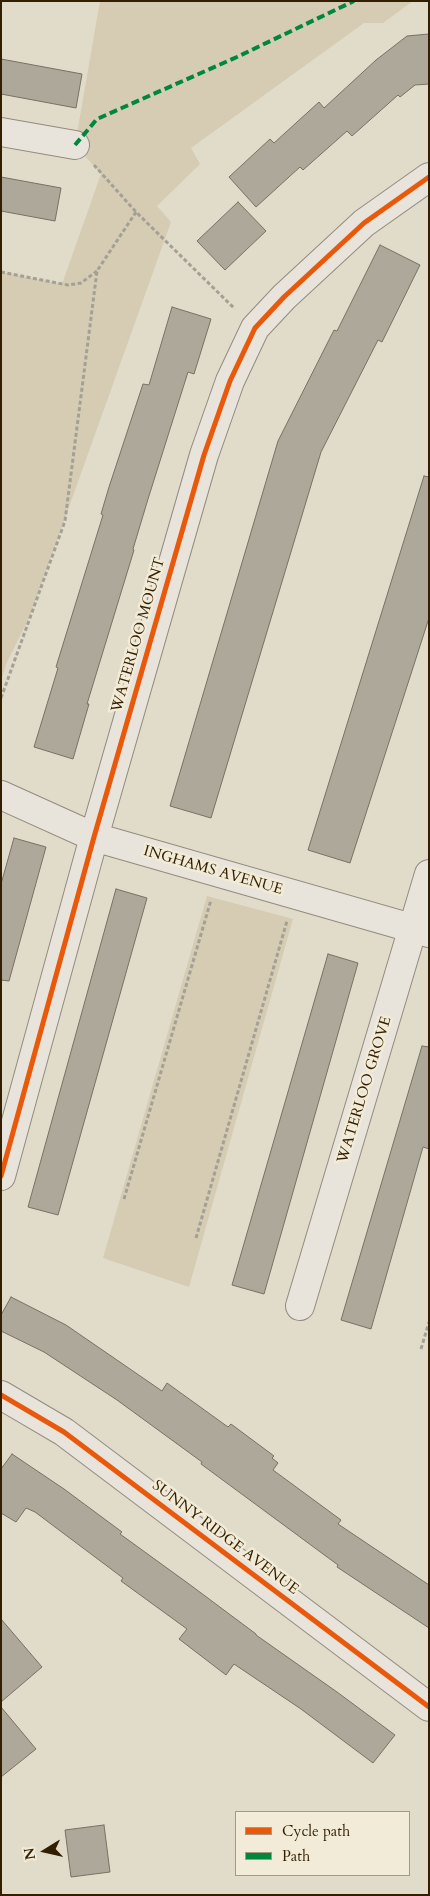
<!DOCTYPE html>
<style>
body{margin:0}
#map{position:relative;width:430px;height:1896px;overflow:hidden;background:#e1dbca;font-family:Cardo,serif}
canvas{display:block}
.frame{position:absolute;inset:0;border:2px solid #331e00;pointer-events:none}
.legend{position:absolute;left:235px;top:1811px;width:175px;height:65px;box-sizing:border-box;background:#f1ebd7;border:1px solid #a59981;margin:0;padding:6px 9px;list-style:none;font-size:15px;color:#331e00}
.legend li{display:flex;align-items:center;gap:10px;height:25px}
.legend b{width:25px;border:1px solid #a59981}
.north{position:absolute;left:20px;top:1826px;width:50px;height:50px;-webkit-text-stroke:4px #f1ebd7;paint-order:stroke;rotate:260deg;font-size:14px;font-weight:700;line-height:20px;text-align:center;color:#331e00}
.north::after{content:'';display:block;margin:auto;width:18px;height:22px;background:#331e00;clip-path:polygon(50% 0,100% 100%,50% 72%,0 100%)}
</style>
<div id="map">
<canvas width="430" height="1896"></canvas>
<div class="frame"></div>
<ul class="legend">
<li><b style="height:6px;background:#e8590c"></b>Cycle path</li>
<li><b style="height:6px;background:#00873e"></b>Path</li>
</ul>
<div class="north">N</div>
</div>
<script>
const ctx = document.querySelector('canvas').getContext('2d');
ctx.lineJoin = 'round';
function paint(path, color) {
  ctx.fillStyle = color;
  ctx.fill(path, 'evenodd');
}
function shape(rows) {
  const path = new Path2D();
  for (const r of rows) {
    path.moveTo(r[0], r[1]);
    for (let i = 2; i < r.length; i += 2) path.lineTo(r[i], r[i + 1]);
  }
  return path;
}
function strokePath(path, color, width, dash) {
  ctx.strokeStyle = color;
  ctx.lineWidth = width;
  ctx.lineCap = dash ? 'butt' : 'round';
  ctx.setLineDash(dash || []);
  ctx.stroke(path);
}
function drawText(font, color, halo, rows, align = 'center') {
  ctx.font = font + ' Cardo,serif';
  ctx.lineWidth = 5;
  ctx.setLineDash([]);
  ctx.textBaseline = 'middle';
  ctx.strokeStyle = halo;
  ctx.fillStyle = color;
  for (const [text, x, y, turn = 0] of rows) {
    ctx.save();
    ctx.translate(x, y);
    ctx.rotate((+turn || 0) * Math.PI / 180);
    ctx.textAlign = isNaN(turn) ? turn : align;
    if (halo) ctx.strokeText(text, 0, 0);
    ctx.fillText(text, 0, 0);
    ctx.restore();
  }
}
paint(shape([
 [100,1,413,1,383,23,364,23,191,148,200,164,157,206,171,222,30,616,6,664,1,682,1,272,62,284,101,174,75,145],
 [207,896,293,919,189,1287,103,1258]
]), '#d5ccb3');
const building = shape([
 [429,34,429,84,415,85,400,97,398,95,352,136,347,131,303,170,300,167,256,207,229,177,270,139,274,143,319,102,324,108,376,60,407,36,429,34],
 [1,59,82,74,76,108,1,94,1,59],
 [1,177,61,188,55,221,1,211,1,177],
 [238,202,266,231,225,270,197,241,238,202],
 [380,245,420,265,382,342,378,340,321,452,211,818,170,806,278,441,334,330,337,331,380,245],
 [172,307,211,319,194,374,188,372,148,499,133,549,134,550,87,704,89,704,73,759,34,747,58,668,56,667,103,515,101,514,109,487,143,384,149,385,172,307],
 [424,476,429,477,429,618,350,863,308,850,424,476],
 [14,838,46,847,9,981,1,980,1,884,14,838],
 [116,889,147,898,58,1215,28,1207,116,889],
 [328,954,358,963,264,1294,232,1285,328,954],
 [422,1046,429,1047,429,1149,423,1147,371,1329,341,1320,422,1046],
 [11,1297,66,1325,162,1391,167,1383,228,1427,231,1424,274,1456,272,1458,278,1463,273,1470,341,1520,338,1524,429,1585,429,1628,337,1567,338,1565,201,1464,202,1462,117,1400,44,1352,1,1331,1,1315,11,1297],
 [12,1454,64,1489,122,1532,120,1534,189,1584,256,1634,256,1635,337,1692,395,1735,373,1763,301,1709,234,1664,226,1675,179,1639,187,1629,121,1581,123,1578,35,1512,26,1508,16,1522,1,1513,1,1469,12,1454],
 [1,1619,42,1667,1,1702,1,1619],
 [1,1707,36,1749,1,1777,1,1707],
 [104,1825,110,1872,71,1877,65,1830,104,1825]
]);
paint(building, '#ada89a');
strokePath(building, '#787164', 1);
const street = shape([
 [1,132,75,145],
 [1,795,94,837,429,933],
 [1,1176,94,837,204,455,230,381,255,328,284,297,364,223,429,177],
 [300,1306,429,874],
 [1,1395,64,1432,429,1707]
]);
strokePath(street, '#928b7e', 30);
strokePath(shape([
 [94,165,136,212,235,309],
 [1,272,68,285,81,283,97,271],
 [1,698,65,521,97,271,136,212],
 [124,1199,211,900],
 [196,1238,287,921],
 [421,1349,429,1322]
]), '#a4a096', 3, [4, 2.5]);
strokePath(street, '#e8e4dc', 28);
strokePath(shape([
 [75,145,97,119,237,57,354,1]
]), '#00873e', 4, [8, 4]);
strokePath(shape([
 [1,1176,94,837,204,455,230,381,255,328,284,297,364,223,429,177],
 [1,1395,64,1432,429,1707]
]), '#e8590c', 5);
drawText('15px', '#331e00', '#f1ebd7', [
 ["WATERLOO MOUNT",139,635,-74],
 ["INGHAMS AVENUE",213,871,16],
 ["WATERLOO GROVE",365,1090,-73],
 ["SUNNY RIDGE AVENUE",225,1538,37]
]);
</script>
